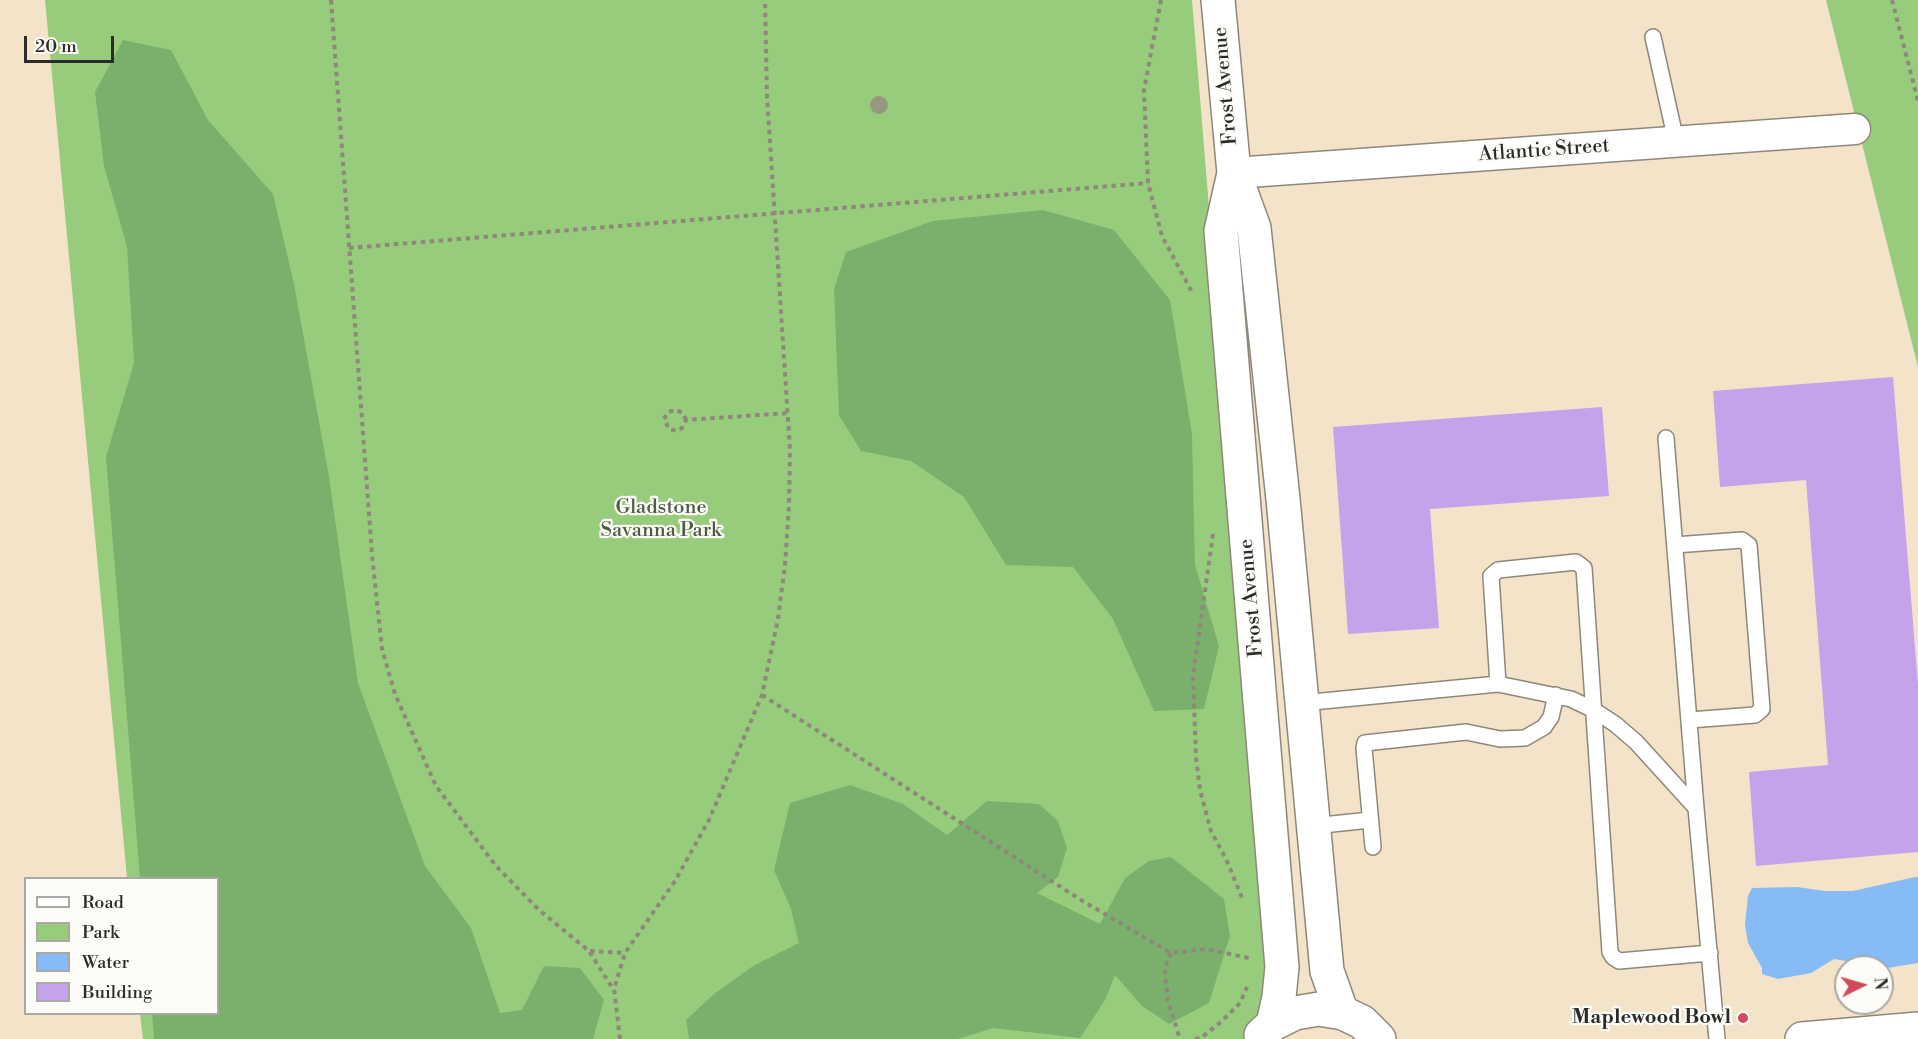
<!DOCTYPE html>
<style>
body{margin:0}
#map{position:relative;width:1918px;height:1039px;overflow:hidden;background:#f3e3c9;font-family:"Libre Bodoni",serif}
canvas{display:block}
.legend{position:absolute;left:24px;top:877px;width:195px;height:138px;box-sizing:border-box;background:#fdfcf7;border:2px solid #a9a8a5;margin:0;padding:8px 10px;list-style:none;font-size:18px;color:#2b2b2b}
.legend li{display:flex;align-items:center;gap:12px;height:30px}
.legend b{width:30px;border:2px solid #a9a8a5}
.north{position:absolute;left:1834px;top:955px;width:60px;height:60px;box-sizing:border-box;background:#fdfcf7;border:2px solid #a9a8a5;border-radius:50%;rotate:85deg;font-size:16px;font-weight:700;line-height:24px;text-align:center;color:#2b2b2b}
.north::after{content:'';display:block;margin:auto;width:21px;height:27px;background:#d1495b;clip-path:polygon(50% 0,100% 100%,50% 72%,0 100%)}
.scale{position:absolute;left:24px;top:36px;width:90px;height:27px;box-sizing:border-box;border:3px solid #2b2b2b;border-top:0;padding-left:8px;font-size:18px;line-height:21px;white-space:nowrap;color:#2b2b2b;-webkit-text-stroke:4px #fdfcf7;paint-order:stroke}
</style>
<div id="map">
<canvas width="1918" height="1039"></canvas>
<ul class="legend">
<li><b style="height:8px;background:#fff"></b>Road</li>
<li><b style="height:16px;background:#98cc7d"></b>Park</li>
<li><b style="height:16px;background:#86bbf5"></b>Water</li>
<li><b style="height:16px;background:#c4a3ea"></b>Building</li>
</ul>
<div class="north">N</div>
<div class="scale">20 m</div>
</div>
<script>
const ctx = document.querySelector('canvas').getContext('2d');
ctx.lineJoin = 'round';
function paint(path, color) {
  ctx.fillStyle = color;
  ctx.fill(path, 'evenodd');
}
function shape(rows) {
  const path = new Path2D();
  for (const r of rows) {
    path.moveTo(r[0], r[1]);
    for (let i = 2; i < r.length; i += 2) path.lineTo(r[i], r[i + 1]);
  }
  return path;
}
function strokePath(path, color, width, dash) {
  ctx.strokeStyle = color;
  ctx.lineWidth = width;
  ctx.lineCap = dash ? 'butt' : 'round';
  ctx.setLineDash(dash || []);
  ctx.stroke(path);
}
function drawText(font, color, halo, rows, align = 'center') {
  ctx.font = font + ' "Libre Bodoni",serif';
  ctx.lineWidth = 4.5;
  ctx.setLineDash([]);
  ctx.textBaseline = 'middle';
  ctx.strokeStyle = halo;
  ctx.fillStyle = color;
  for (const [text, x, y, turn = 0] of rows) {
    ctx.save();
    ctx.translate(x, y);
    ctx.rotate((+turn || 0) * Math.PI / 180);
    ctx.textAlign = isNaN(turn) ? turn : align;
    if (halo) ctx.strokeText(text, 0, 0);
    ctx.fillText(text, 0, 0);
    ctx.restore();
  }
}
paint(shape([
 [45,0,1192,0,1277,1039,143,1039,140,1014,218,1014,218,878,127,878],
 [1826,0,1918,0,1918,367]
]), '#98cc7d');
paint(shape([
 [123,40,171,50,208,120,273,194,294,284,329,477,358,683,425,866,471,928,500,1013,522,1010,544,966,580,968,604,1000,593,1039,154,1039,152,1014,218,1014,218,878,140,878,106,457,134,363,127,247,104,166,95,92],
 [1043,210,1114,230,1170,300,1192,434,1195,565,1219,646,1204,709,1154,711,1113,619,1073,567,1006,565,964,497,911,461,861,451,839,415,834,289,846,252,933,221],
 [850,785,903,804,947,835,987,801,1039,804,1058,821,1067,848,1058,877,1037,893,1100,924,1125,878,1149,861,1171,857,1224,899,1230,936,1209,1003,1169,1024,1142,1006,1115,975,1105,1000,1080,1038,993,1028,958,1039,689,1039,686,1020,714,994,753,966,799,943,791,909,774,870,790,803]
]), '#7ab06c');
paint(shape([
 [1915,877,1918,877,1918,963,1887,968,1834,959,1811,973,1778,979,1762,974,1762,968,1748,943,1745,925,1748,896,1752,888,1797,887,1825,891,1853,891]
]), '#86bbf5');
paint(shape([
 [1893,377,1918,684,1918,852,1756,866,1749,772,1828,765,1806,480,1720,487,1713,391],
 [1602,407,1609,496,1430,509,1439,628,1348,634,1333,427]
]), '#c4a3ea');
const service = shape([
 [1653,37,1676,141],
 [1666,438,1696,808,1717,1039],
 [1675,545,1742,540,1749,545,1762,709,1755,715,1690,720],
 [1498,684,1491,576,1498,570,1576,562,1584,568,1610,952,1613,957,1619,961,1710,953],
 [1302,703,1498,684,1571,699,1592,709,1615,724,1636,742,1696,808],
 [1313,826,1370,820],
 [1373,847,1364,748,1365,743,1466,732,1500,739,1525,738,1544,727,1551,717,1556,695]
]);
const minor = shape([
 [1234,173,1855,129]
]);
const tertiary = shape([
 [1218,0,1234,173,1254,228,1283,499,1327,971,1339,1005,1343,1013],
 [1234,173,1221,231,1282,967,1279,997,1273,1024],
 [1261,1035,1273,1024,1295,1013,1319,1009,1343,1013,1362,1022,1379,1039],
 [1802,1039,1918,1029]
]);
strokePath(service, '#8f877a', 18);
strokePath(minor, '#8f877a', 33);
strokePath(tertiary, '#8f877a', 36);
strokePath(shape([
 [331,0,372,555,382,649,395,694,436,786,496,866,538,909,589,951,613,989],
 [1161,0,1144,90,1148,183,1162,236,1193,294],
 [1892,0,1918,101],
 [349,248,1148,183],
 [686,420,683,413,676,410,668,412,664,419,669,429,677,431,682,428,686,420,788,413],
 [1213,534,1193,676,1196,758,1200,790,1211,831,1226,859,1243,900],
 [762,695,1081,900,1171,953,1206,949,1249,958],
 [590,951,625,953],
 [1171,953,1167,961,1165,974,1168,1001,1180,1039],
 [620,1039,614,989,625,953,675,881,709,820,762,695,778,619,785,565,789,506,790,450,767,96,765,0],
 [1195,1039,1201,1038,1222,1021,1240,1003,1247,987]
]), '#8f877a', 4, [4.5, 4.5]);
strokePath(service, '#fff', 15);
strokePath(minor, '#fff', 30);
strokePath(tertiary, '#fff', 33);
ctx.fillStyle = '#979880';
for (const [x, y] of [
 [879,105]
]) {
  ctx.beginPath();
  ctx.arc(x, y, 9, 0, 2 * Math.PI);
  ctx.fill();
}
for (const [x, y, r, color] of [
 [1743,1018,6,"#d1495b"]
]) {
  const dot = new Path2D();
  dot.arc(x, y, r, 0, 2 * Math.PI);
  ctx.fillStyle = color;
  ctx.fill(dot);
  strokePath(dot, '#fdfcf7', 2);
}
drawText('20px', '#2b2b2b', '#fdfcf7', [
 ["Frost Avenue",1226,86,-95],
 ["Atlantic Street",1544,151,-4],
 ["Frost Avenue",1252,598,-95]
]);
drawText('20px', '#4c5b44', '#fdfcf7', [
 ["Gladstone",661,508],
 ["Savanna Park",661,531]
]);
drawText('bold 20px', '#2b2b2b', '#fdfcf7', [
 ["Maplewood Bowl",1731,1018]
], 'right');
</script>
